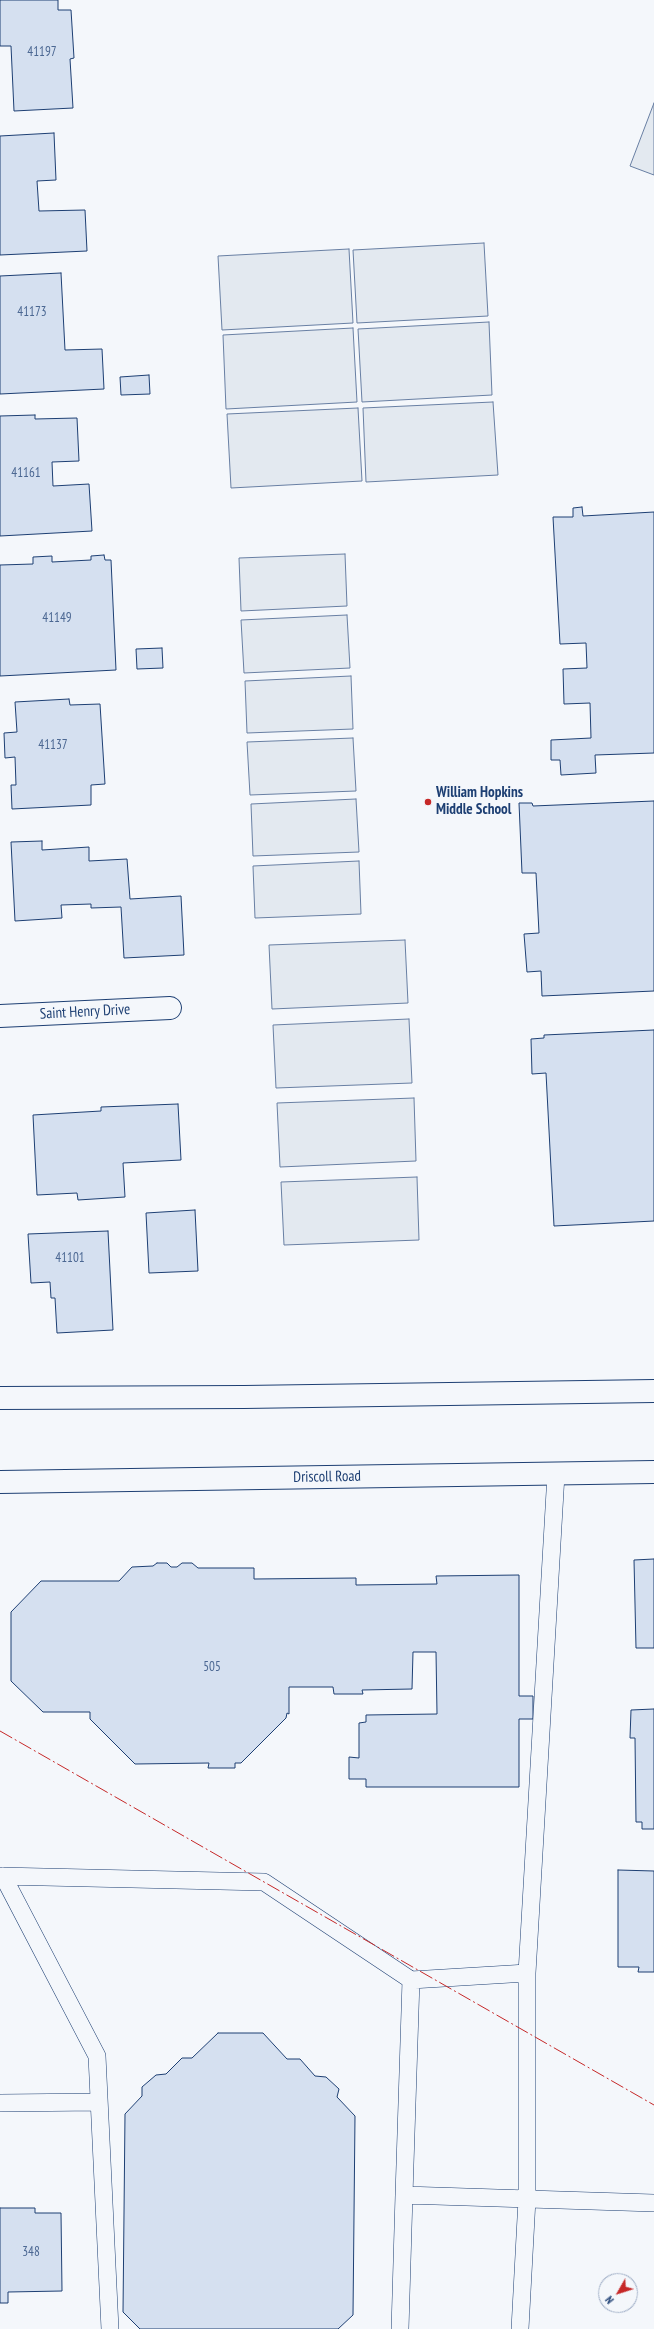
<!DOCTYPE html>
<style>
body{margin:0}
#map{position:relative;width:654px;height:2329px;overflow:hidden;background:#f4f7fb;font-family:"PT Sans Narrow",sans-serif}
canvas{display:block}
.north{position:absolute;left:598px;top:2273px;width:40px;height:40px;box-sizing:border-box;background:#f4f7fb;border:1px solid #9eadc5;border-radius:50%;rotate:231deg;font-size:11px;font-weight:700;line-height:16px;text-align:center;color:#1d3f73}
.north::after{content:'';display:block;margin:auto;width:14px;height:18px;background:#c62828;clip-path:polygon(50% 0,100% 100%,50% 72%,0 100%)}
</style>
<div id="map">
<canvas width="654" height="2329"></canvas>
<div class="north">N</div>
</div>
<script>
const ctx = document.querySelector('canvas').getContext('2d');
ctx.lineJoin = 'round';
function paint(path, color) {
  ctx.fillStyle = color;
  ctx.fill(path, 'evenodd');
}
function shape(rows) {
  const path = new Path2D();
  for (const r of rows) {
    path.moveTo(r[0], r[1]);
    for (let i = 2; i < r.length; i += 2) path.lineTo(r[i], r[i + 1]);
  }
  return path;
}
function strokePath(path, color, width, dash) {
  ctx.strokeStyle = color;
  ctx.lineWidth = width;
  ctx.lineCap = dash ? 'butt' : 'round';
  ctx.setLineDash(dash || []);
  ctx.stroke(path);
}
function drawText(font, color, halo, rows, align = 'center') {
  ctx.font = font + ' "PT Sans Narrow",sans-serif';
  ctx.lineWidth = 3;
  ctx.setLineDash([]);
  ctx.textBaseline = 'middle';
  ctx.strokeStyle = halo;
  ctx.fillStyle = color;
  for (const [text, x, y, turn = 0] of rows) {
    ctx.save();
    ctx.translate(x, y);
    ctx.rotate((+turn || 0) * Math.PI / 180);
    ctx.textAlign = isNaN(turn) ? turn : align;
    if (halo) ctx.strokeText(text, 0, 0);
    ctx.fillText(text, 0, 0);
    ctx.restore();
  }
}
const green = shape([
 [654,103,654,175,630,166,654,103],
 [484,243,488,316,357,323,353,250,484,243],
 [349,249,353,323,222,330,218,256,349,249],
 [489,322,492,395,362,402,358,329,489,322],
 [353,328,357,402,226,409,223,335,353,328],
 [493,402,498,475,366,482,363,408,493,402],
 [358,408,362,481,231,488,227,414,358,408],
 [345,554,347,606,241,611,239,558,345,554],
 [347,615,350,668,244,673,241,620,347,615],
 [351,676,353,729,247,733,245,681,351,676],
 [353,738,356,791,250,795,247,742,353,738],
 [356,799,359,852,253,856,251,804,356,799],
 [359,861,361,914,255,918,253,866,359,861],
 [405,940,408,1003,272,1009,269,945,405,940],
 [409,1019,412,1083,276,1088,273,1025,409,1019],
 [414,1098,416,1161,280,1167,277,1103,414,1098],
 [417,1177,419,1240,284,1245,281,1182,417,1177]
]);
paint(green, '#e3e9f0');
strokePath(green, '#687fa3', 1);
const building = shape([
 [0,0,58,0,58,10,71,10,74,58,70,59,73,108,14,111,11,46,0,46,0,0],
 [54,133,56,180,37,181,39,211,85,210,87,251,0,255,0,136,54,133],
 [61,273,65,350,102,349,104,389,0,394,0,276,61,273],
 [149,375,150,394,121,395,120,377,149,375],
 [35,415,35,419,77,418,79,461,52,462,53,486,89,484,92,531,0,536,0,416,35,415],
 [582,507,583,516,654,512,654,753,595,755,596,773,561,775,560,760,551,760,551,740,591,738,590,703,564,704,563,669,587,668,586,643,560,644,553,517,573,517,573,508,582,507],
 [104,555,105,560,111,560,116,670,0,676,0,565,33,564,33,557,52,556,52,562,91,560,91,556,104,555],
 [162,648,163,668,137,669,136,649,162,648],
 [69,699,70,705,100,704,105,784,91,785,91,805,12,809,11,785,16,785,15,757,5,758,4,733,17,732,15,702,69,699],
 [654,801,654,991,542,996,541,971,527,972,524,934,539,933,536,873,522,873,519,803,532,803,533,806,654,801],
 [42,841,42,850,89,847,89,861,127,859,130,899,181,896,184,955,124,958,121,907,91,908,91,904,61,905,62,918,15,921,11,842,42,841],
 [654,1030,654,1221,554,1226,546,1073,532,1074,531,1039,544,1038,544,1035,654,1030],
 [178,1104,181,1160,123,1163,125,1197,78,1200,77,1193,37,1195,33,1115,101,1111,101,1107,178,1104],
 [195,1210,198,1271,149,1273,146,1213,195,1210],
 [108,1231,113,1330,57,1333,55,1298,51,1298,50,1282,31,1283,28,1234,108,1231],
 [654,1559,654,1648,636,1648,634,1560,654,1559],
 [157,1563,167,1563,171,1567,177,1567,182,1563,192,1563,198,1568,254,1568,254,1579,356,1578,356,1585,437,1584,436,1576,519,1575,519,1696,533,1696,533,1719,519,1719,519,1787,366,1787,366,1779,349,1779,349,1757,359,1758,359,1723,366,1722,366,1715,437,1714,436,1652,413,1652,412,1689,362,1690,363,1694,334,1694,333,1687,289,1687,289,1714,287,1713,286,1718,241,1763,235,1763,235,1768,208,1768,209,1763,135,1764,90,1719,90,1712,43,1712,11,1681,11,1612,41,1581,119,1581,132,1567,153,1566,157,1563],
 [654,1709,654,1829,642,1829,642,1822,636,1822,635,1738,630,1738,631,1710,654,1709],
 [618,1870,654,1871,654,1972,638,1972,639,1967,618,1967,618,1870],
 [218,2033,263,2033,287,2059,300,2059,315,2076,326,2077,339,2089,337,2097,355,2116,353,2315,338,2329,140,2329,123,2312,125,2114,142,2096,142,2087,156,2075,166,2074,182,2058,192,2058,218,2033],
 [0,2208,35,2208,35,2213,61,2213,62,2291,8,2292,8,2303,0,2303,0,2208]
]);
paint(building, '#d5e0f0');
strokePath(building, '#1d3f73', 1);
const service = shape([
 [0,1876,264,1882,411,1980,404,2195,654,2203],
 [3,1876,97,2056,110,2329],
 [411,1980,527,1973,556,1474],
 [0,2103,99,2102],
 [400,2329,404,2195],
 [520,2329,527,2199,527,1973]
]);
const minor = shape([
 [0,1016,170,1008]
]);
const tertiary = shape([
 [0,1398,244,1397,654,1391],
 [0,1482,654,1472]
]);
strokePath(service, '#1d3f73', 18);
strokePath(minor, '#1d3f73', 24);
strokePath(tertiary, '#1d3f73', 24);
strokePath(service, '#f4f7fb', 17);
strokePath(minor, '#f4f7fb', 22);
strokePath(tertiary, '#f4f7fb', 22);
strokePath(shape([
 [0,1731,654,2105]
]), '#c62828', 1, [14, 3, 2, 3]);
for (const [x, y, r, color] of [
 [428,802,4,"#c62828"]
]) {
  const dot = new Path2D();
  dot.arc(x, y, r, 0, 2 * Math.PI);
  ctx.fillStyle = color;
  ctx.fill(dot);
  strokePath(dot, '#f4f7fb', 1.5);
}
drawText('13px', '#4b6792', null, [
 ["41197",42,52],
 ["41173",32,312],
 ["41161",26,473],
 ["41149",57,618],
 ["41137",53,745],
 ["41101",70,1258],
 ["505",212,1667],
 ["348",31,2252]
]);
drawText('bold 15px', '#1d3f73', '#f4f7fb', [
 ["William Hopkins",436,793],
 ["Middle School",436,810]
], 'left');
drawText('15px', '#1d3f73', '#f4f7fb', [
 ["Saint Henry Drive",85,1012,-3],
 ["Driscoll Road",327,1477,-1]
]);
</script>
